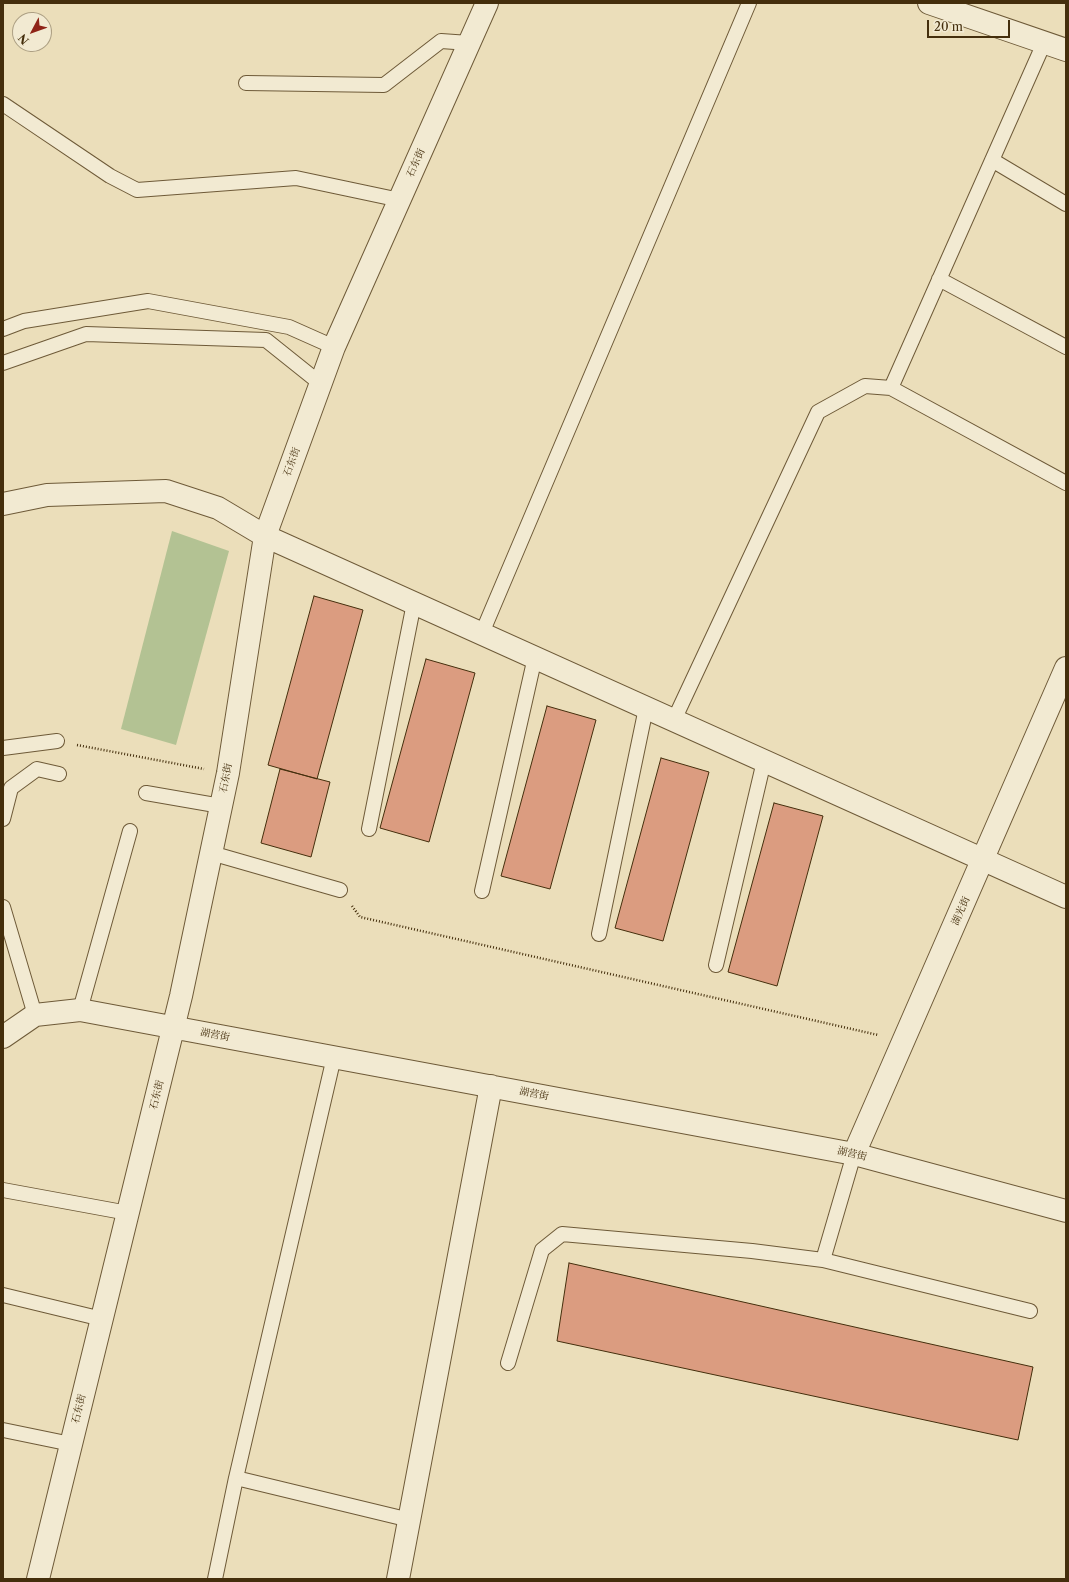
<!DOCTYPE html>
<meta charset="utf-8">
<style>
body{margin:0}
#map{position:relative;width:1069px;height:1582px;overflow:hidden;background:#ebdeba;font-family:"Libre Caslon Text",serif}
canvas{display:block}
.frame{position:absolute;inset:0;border:4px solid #442e0c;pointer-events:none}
.north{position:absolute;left:12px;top:12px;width:40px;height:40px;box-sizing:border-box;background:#f2ead2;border:1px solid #ac9f83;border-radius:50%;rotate:229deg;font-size:11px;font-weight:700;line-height:16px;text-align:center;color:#442e0c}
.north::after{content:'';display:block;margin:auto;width:14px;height:18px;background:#8f2418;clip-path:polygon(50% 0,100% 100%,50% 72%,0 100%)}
.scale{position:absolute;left:927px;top:20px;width:83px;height:18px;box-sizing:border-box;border:2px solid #442e0c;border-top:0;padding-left:5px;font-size:12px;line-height:14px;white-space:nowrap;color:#442e0c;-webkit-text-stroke:3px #f2ead2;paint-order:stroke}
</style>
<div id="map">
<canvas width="1069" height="1582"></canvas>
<div class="frame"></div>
<div class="north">N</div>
<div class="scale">20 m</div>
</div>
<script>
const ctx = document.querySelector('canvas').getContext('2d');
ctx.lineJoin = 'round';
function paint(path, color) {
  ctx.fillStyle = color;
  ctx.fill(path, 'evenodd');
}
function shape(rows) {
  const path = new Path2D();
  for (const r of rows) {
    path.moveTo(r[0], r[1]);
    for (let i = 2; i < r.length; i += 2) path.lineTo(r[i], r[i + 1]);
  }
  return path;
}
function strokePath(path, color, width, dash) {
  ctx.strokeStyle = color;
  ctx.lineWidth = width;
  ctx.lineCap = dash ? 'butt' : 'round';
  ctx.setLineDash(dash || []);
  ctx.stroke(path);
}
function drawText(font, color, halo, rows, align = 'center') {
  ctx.font = font + ' "Libre Caslon Text","Noto Serif SC",serif';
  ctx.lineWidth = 3;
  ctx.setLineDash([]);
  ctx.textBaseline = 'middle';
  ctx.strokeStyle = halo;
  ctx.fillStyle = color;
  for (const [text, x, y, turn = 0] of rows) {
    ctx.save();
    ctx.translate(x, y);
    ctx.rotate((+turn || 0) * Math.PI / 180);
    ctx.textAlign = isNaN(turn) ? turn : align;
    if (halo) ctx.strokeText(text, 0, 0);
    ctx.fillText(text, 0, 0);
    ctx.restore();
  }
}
paint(shape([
 [172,531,229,551,176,745,121,729]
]), '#b3c293');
const building = shape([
 [314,596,363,610,317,779,268,765,314,596],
 [426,659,475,673,429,842,380,828,426,659],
 [547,706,596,720,550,889,501,876,547,706],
 [661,758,709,772,663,941,615,928,661,758],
 [280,769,330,782,311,857,261,843,280,769],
 [774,803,823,816,777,986,728,972,774,803],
 [569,1263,1033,1367,1018,1440,557,1341,569,1263]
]);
paint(building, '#db9c80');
strokePath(building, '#442e0c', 1);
const lane = shape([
 [246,83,384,85,441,41,469,43],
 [3,104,110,176,137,190,296,178,400,200],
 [992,160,1066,204],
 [939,279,1066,347],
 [3,329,24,321,148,301,289,327,334,347],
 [3,363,86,334,266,340,321,384],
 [891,388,1044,43],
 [482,633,749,3],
 [674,720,818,412,865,386,891,388,1066,483],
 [3,748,57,741],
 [146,793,221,806],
 [3,819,11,788,37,769,59,774],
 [369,829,414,603],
 [211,853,340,890],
 [482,891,535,657],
 [3,907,35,1015],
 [599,934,646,708],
 [716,965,764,761],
 [80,1010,130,831],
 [3,1190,128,1213],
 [823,1260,1030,1311],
 [3,1295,102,1319],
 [508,1363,542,1250,562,1234,752,1251,823,1260,854,1154],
 [3,1430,71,1444],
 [236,1478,410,1520],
 [215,1579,236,1478,334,1057]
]);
const street = shape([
 [929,3,1066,50],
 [3,504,47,495,166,491,218,508,265,536,1066,897],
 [3,1037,35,1015,80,1010,854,1154,1066,1211],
 [854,1154,1066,668],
 [38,1579,181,996,228,773,265,536,334,347,487,3],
 [398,1579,491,1086]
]);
strokePath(lane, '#6e5a38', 16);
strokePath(street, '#6e5a38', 24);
strokePath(shape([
 [77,745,204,769],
 [352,906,360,917,878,1035]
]), '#442e0c', 2.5, [1, 2]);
strokePath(lane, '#f2ead2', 14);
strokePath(street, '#f2ead2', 22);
drawText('10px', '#442e0c', '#f2ead2', [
 ["石东街",416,163,-66],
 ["石东街",292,462,-70],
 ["石东街",226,778,-79],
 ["湖光街",961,911,-66],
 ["湖营街",215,1035,11],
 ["湖营街",534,1094,11],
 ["石东街",157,1095,-76],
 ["湖营街",852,1154,13],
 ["石东街",79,1409,-76]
]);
</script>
